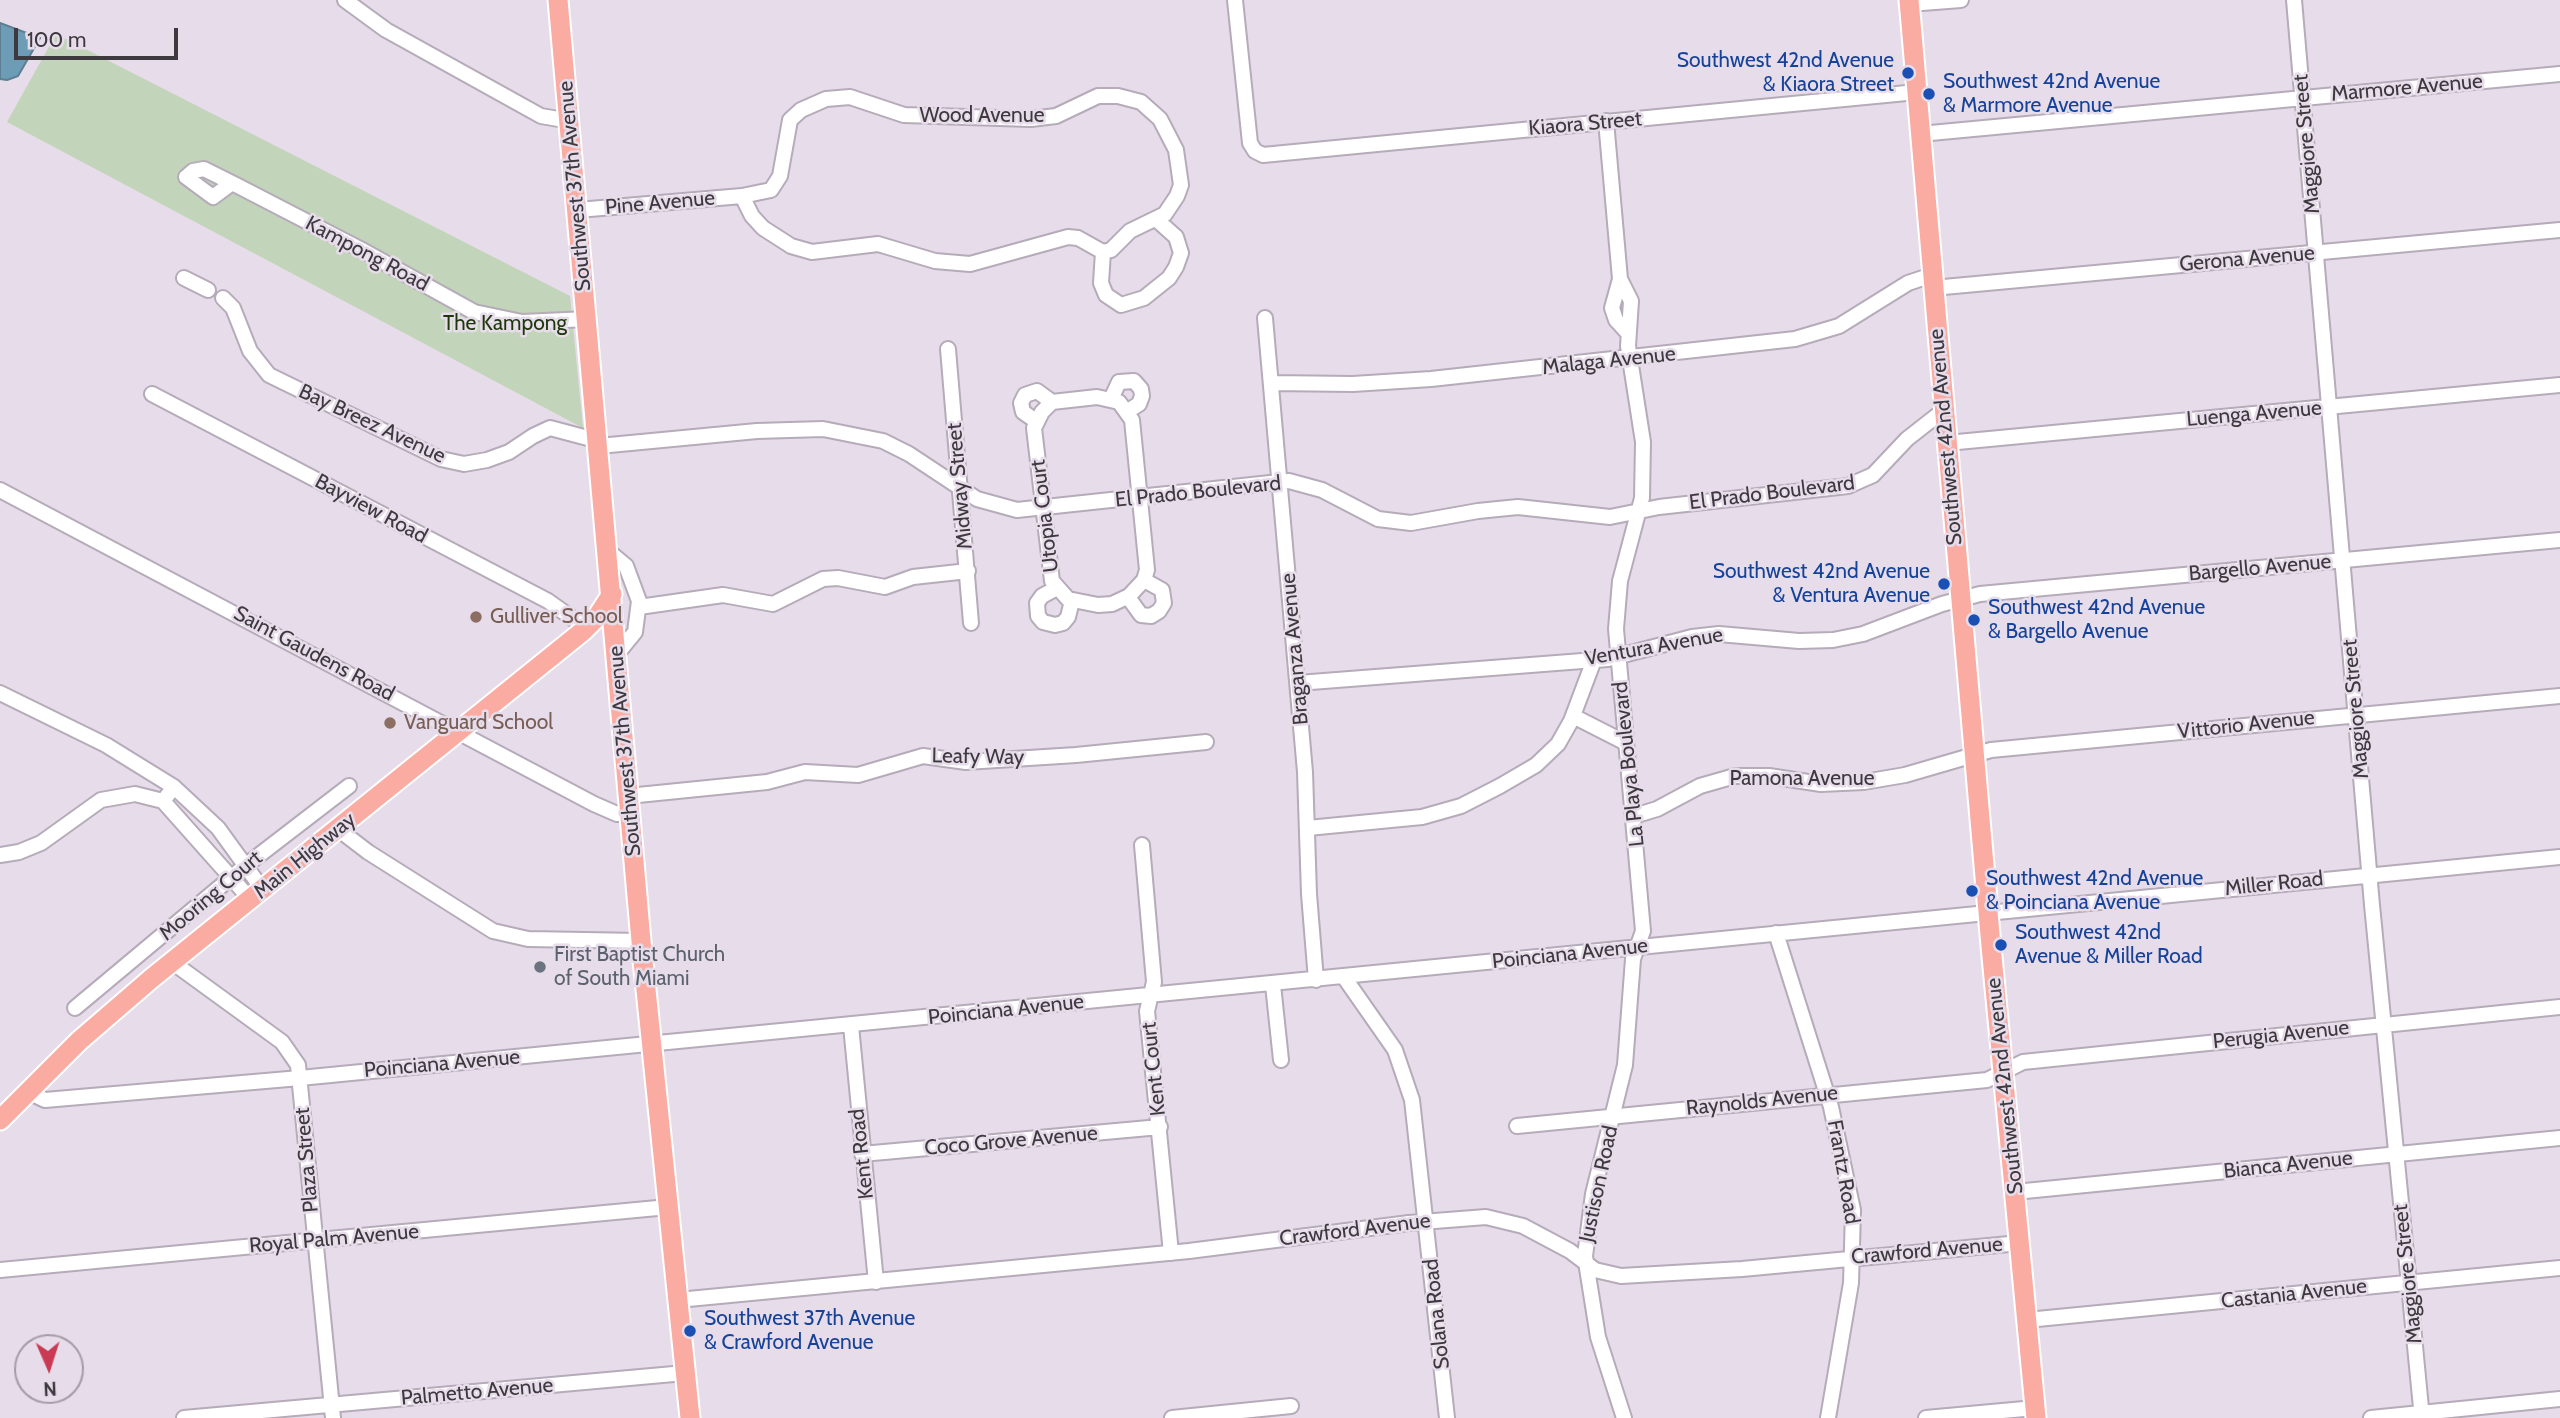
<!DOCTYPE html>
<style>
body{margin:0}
#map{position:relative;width:2560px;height:1418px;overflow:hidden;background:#e7dcea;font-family:Cabin,sans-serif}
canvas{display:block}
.north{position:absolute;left:14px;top:1334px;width:70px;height:70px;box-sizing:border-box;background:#e7dcea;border:2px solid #a39ba5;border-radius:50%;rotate:177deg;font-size:19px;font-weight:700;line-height:28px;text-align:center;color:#3d393e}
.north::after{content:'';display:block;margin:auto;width:24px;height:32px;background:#ca3a54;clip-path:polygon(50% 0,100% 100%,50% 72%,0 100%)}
.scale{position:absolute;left:14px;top:28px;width:164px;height:32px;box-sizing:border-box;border:4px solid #3d393e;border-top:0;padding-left:9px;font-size:21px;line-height:24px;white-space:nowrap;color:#3d393e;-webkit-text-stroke:5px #e7dcea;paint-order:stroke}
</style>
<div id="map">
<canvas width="2560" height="1418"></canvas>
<div class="north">N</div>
<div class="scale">100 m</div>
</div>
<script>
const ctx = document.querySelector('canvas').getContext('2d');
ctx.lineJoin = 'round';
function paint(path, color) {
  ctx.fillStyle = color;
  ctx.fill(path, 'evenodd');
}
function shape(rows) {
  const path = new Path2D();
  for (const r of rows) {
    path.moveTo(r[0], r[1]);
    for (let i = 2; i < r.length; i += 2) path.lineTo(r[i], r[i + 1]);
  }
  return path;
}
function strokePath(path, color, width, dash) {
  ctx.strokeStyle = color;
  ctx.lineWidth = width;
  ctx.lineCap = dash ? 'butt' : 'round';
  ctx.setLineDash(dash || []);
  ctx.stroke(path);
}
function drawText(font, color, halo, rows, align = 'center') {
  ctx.font = font + ' Cabin,sans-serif';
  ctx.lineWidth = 5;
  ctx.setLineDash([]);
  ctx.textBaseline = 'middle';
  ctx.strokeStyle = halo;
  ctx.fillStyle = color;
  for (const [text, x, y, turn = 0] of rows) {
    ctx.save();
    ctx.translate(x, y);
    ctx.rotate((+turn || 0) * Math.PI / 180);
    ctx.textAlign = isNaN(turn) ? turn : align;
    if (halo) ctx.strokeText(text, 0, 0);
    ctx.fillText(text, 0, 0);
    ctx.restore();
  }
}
paint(shape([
 [56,34,570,296,583,428,7,122]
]), '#c2d4b9');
const water = shape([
 [0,23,40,38,18,76,7,80,0,79,0,23]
]);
paint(water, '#6c9cb6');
strokePath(water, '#5e7e92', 2);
const minor = shape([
 [345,0,386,30,541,116,570,121],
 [1235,0,1250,143,1255,151,1263,155,1917,92],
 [2294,0,2372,905,2422,1418],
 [1909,4,1961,0],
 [1606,121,1620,279],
 [1920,134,2560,74],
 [232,183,213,197,186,177,193,171,204,169,238,186,360,249,474,312,522,322,588,319],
 [742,196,752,216,763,228,791,246,812,252,878,244,935,261,970,264,1068,237,1078,238,1103,252],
 [578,210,742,196,771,190,780,176,790,120,801,110,826,99,850,97,904,115,1031,119,1056,116,1098,96,1118,96,1141,102,1160,119,1176,150,1181,185,1177,196,1165,214,1130,231,1111,250,1103,252],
 [1103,252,1101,283,1106,295,1121,305,1144,298,1169,278,1176,267,1181,253,1176,237,1157,220],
 [184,278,208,290],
 [1933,288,2560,230],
 [223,298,233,308,250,351,269,375,441,459,464,464,487,460,509,452,533,436,550,428,599,441],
 [1265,318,1305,772,1309,894,1316,980],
 [948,349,971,623],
 [1271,383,1353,384,1431,379,1795,339,1839,326,1908,283,1932,275],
 [152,394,548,601,586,628],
 [1097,397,1119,402,1132,420,1147,570,1144,580,1129,596,1112,604,1098,605,1068,599,1052,581,1034,428,1042,412,1052,402,1097,397],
 [1111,399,1119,382,1134,381,1141,389,1142,396,1139,404,1128,411],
 [1036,421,1023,412,1021,403,1025,395,1037,391,1052,402],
 [1947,443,2560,385],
 [599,446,757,431,823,429,883,441,909,454,977,499,1017,510,1289,481,1322,490,1378,519,1411,523,1478,511,1518,507,1610,517,1659,507,1848,486,1873,475,1907,439,1944,410],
 [0,490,594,804,617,814,630,814],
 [608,551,626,566,639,601,635,632,617,654],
 [1057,588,1042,596,1037,603,1038,616,1043,622,1055,625,1063,623,1068,617,1072,601],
 [1128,597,1141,615,1151,616,1159,611,1164,603,1162,590,1144,580],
 [639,607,723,595,773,604,823,579,838,578,885,587,913,577,968,571],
 [1298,683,1608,659,1692,637,1719,634,1799,641,1833,640,1863,634,1942,604,1980,594,2560,540],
 [0,693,106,745,174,787,218,828,263,890],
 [1573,716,1626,743],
 [628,796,767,782,805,772,858,775,923,756,966,762,1076,755,1206,742],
 [163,801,251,900],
 [1634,816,1657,809,1700,786,1735,776,1769,776,1821,784,1864,782,1905,775,1991,750,2560,696],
 [1308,828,1422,817,1461,806,1500,786,1536,765,1558,744,1571,721,1594,660],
 [338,829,368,852,493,931,528,939,641,941],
 [1142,845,1154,982,1147,1011,1171,1253],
 [0,855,19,852,41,843,101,800,135,794,163,801,174,787],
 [1776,933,1831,1107,1853,1210,1851,1283,1828,1418],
 [172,962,282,1042,298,1065,333,1418],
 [1344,977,1395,1050,1412,1100,1447,1418],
 [1273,985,1281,1060],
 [75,1008,245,866,349,786],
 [851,1026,876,1282],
 [26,1091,45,1100,300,1078,2560,857],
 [1517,1126,1987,1080,2023,1062,2560,1007],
 [862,1154,1160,1127],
 [2015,1192,2560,1138],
 [0,1270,668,1207],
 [678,1300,1189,1251,1409,1223,1486,1217,1523,1226,1570,1251,1595,1270,1621,1276,1742,1269,2020,1243],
 [2027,1320,2560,1268],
 [184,1418,685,1373],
 [1172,1418,1291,1406],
 [1624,1418,1598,1337,1585,1256,1593,1194,1625,1065,1633,959,1643,931,1616,629,1620,581,1642,498,1643,442,1628,346,1631,301,1620,279,1612,308,1616,320,1627,332],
 [1926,1418,2035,1408],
 [2371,1418,2560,1399]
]);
const major = shape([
 [558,0,641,941,690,1418],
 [1909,0,1991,946,2036,1418],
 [0,1120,79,1041,152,978,583,631,597,617,612,594]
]);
strokePath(minor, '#b5abb9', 18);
strokePath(major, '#fff', 23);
strokePath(minor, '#fff', 14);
strokePath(major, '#fbaca2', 19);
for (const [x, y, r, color] of [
 [1908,73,7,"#1a4fb4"],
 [1929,94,7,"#1a4fb4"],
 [1944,584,7,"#1a4fb4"],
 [476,617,7,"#8d6e63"],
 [1974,620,7,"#1a4fb4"],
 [390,723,7,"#8d6e63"],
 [1972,891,7,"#1a4fb4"],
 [2001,945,7,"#1a4fb4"],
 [540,967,7,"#6b7280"],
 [690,1331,7,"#1a4fb4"]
]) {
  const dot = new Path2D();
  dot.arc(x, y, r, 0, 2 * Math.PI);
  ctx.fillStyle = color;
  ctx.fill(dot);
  strokePath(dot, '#e7dcea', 2.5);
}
drawText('21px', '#164399', '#e7dcea', [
 ["Southwest 42nd Avenue",1894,61,"right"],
 ["& Kiaora Street",1894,85,"right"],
 ["Southwest 42nd Avenue",1943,82],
 ["& Marmore Avenue",1943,106],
 ["Southwest 42nd Avenue",1930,572,"right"],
 ["& Ventura Avenue",1930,596,"right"],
 ["Southwest 42nd Avenue",1988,608],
 ["& Bargello Avenue",1988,632],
 ["Southwest 42nd Avenue",1986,879],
 ["& Poinciana Avenue",1986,903],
 ["Southwest 42nd",2015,933],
 ["Avenue & Miller Road",2015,957],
 ["Southwest 37th Avenue",704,1319],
 ["& Crawford Avenue",704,1343]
], 'left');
drawText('21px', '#3d393e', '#e7dcea', [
 ["Marmore Avenue",2407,88,-5],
 ["Wood Avenue",982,116],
 ["Kiaora Street",1585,124,-5],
 ["Maggiore Street",2307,144,-95],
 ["Southwest 37th Avenue",575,186,-95],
 ["Pine Avenue",660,203,-5],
 ["Kampong Road",367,254,28],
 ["Gerona Avenue",2247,259,-5],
 ["Malaga Avenue",1609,361,-6],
 ["Luenga Avenue",2254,414,-5],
 ["Bay Breez Avenue",372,424,25],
 ["Southwest 42nd Avenue",1946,437,-95],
 ["Midway Street",960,486,-95],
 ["El Prado Boulevard",1198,492,-6],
 ["El Prado Boulevard",1772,493,-7],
 ["Bayview Road",371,509,28],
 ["Utopia Court",1045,516,-97],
 ["Bargello Avenue",2260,568,-5],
 ["Ventura Avenue",1654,647,-10],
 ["Braganza Avenue",1295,649,-95],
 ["Saint Gaudens Road",314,654,28],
 ["Maggiore Street",2356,709,-95],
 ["Vittorio Avenue",2246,725,-6],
 ["Southwest 37th Avenue",625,751,-95],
 ["Leafy Way",978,757,1],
 ["La Playa Boulevard",1629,764,-96],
 ["Pamona Avenue",1802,779],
 ["Main Highway",305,856,-39],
 ["Miller Road",2274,884,-6],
 ["Mooring Court",211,896,-40],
 ["Poinciana Avenue",1570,954,-6],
 ["Poinciana Avenue",1006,1010,-6],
 ["Perugia Avenue",2281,1035,-6],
 ["Poinciana Avenue",442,1064,-5],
 ["Kent Court",1154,1069,-96],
 ["Southwest 42nd Avenue",2005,1086,-96],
 ["Raynolds Avenue",1762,1101,-6],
 ["Coco Grove Avenue",1011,1141,-5],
 ["Kent Road",862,1154,-96],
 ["Plaza Street",307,1160,-95],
 ["Bianca Avenue",2288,1165,-6],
 ["Frantz Road",1843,1172,80],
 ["Justison Road",1599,1184,-78],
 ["Crawford Avenue",1355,1230,-7],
 ["Royal Palm Avenue",334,1239,-5],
 ["Crawford Avenue",1927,1251,-5],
 ["Maggiore Street",2408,1274,-96],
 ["Castania Avenue",2294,1294,-6],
 ["Solana Road",1437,1314,-96],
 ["Palmetto Avenue",477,1392,-5]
]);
drawText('21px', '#1e370a', '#e7dcea', [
 ["The Kampong",505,324]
]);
drawText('21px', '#785e54', '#e7dcea', [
 ["Gulliver School",490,617],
 ["Vanguard School",404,723]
], 'left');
drawText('21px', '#5b616d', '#e7dcea', [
 ["First Baptist Church",554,955],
 ["of South Miami",554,979]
], 'left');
</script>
